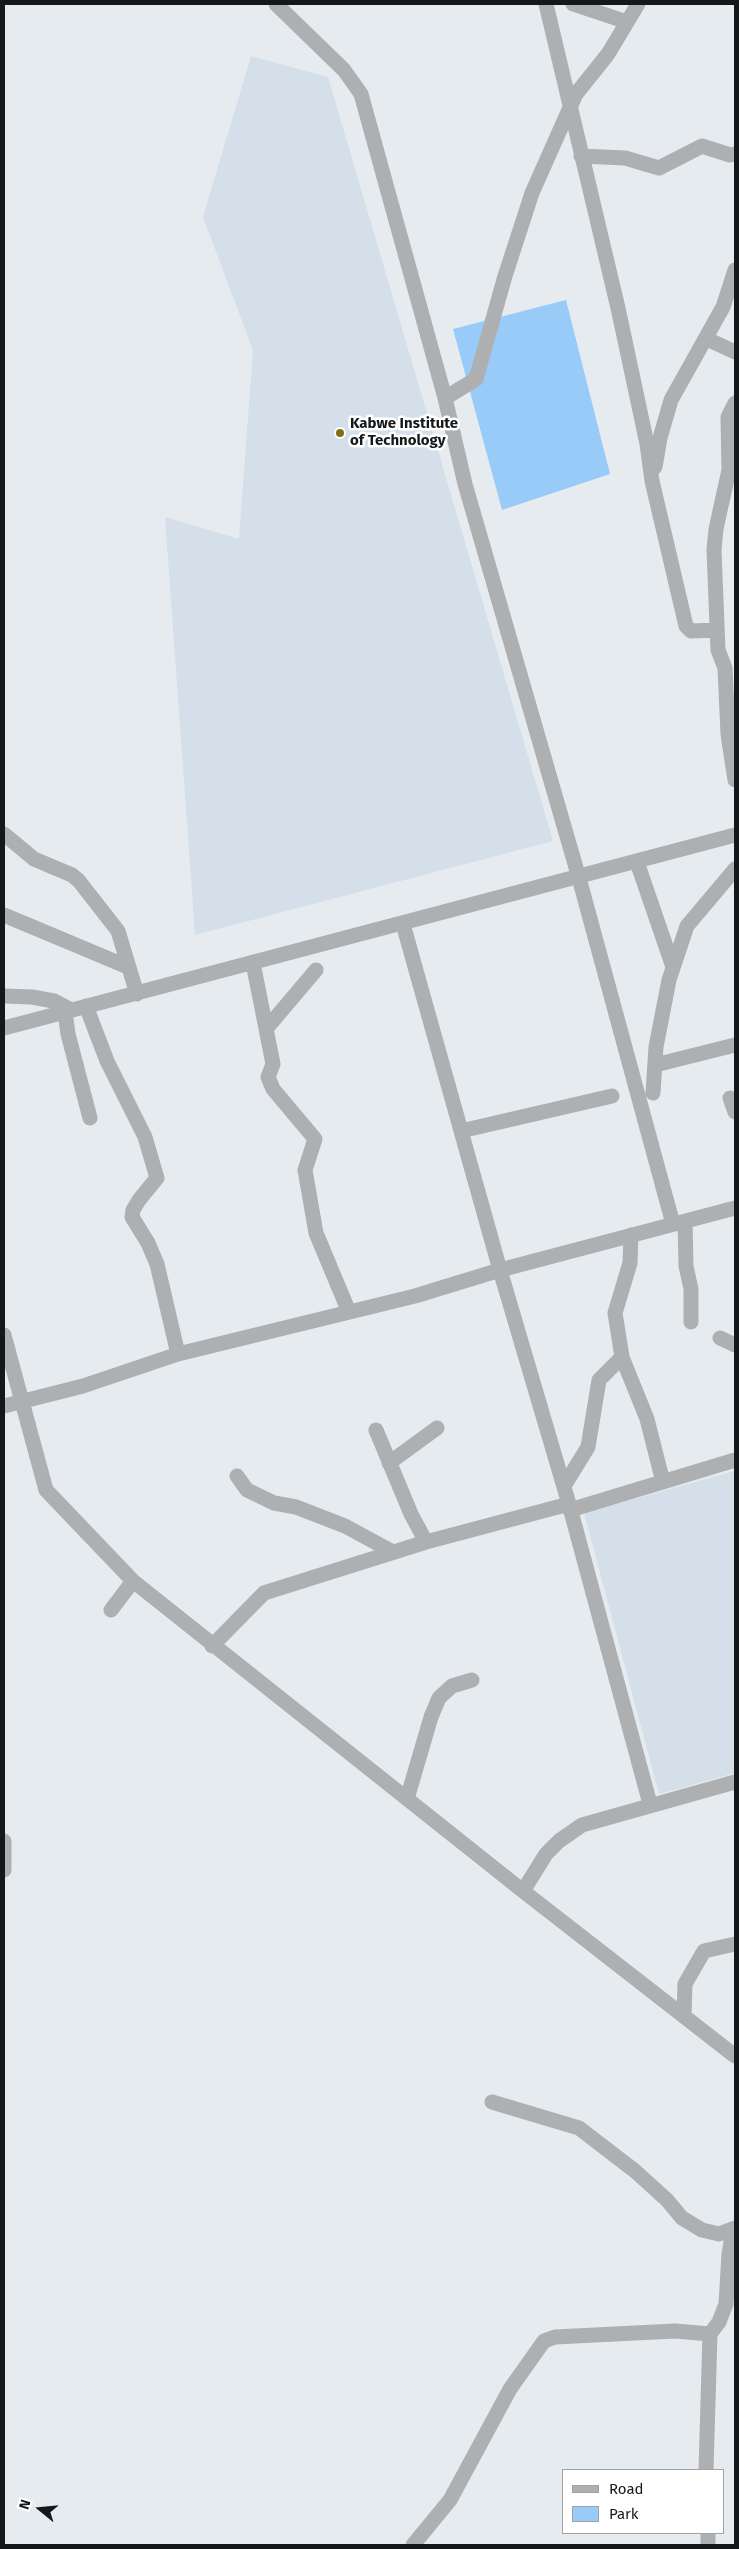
<!DOCTYPE html>
<style>
body{margin:0}
#map{position:relative;width:739px;height:2549px;overflow:hidden;background:#e6ebf0;font-family:"Fira Sans",sans-serif}
canvas{display:block}
.frame{position:absolute;inset:0;border:5px solid #151718;pointer-events:none}
.legend{position:absolute;left:562px;top:2469px;width:162px;height:65px;box-sizing:border-box;background:#fff;border:1px solid #a1a2a3;margin:0;padding:6px 9px;list-style:none;font-size:15px;color:#151718}
.legend li{display:flex;align-items:center;gap:10px;height:25px}
.legend b{width:25px;border:1px solid #a1a2a3}
.north{position:absolute;left:15px;top:2484px;width:50px;height:50px;-webkit-text-stroke:4px #fff;paint-order:stroke;rotate:287deg;font-size:14px;font-weight:700;line-height:20px;text-align:center;color:#151718}
.north::after{content:'';display:block;margin:auto;width:18px;height:22px;background:#151718;clip-path:polygon(50% 0,100% 100%,50% 72%,0 100%)}
</style>
<div id="map">
<canvas width="739" height="2549"></canvas>
<div class="frame"></div>
<ul class="legend">
<li><b style="height:6px;background:#adafb1"></b>Road</li>
<li><b style="height:14px;background:#99cbf9"></b>Park</li>
</ul>
<div class="north">N</div>
</div>
<script>
const ctx = document.querySelector('canvas').getContext('2d');
ctx.lineJoin = 'round';
function paint(path, color) {
  ctx.fillStyle = color;
  ctx.fill(path, 'evenodd');
}
function shape(rows) {
  const path = new Path2D();
  for (const r of rows) {
    path.moveTo(r[0], r[1]);
    for (let i = 2; i < r.length; i += 2) path.lineTo(r[i], r[i + 1]);
  }
  return path;
}
function strokePath(path, color, width, dash) {
  ctx.strokeStyle = color;
  ctx.lineWidth = width;
  ctx.lineCap = dash ? 'butt' : 'round';
  ctx.setLineDash(dash || []);
  ctx.stroke(path);
}
function drawText(font, color, halo, rows, align = 'center') {
  ctx.font = font + ' "Fira Sans",sans-serif';
  ctx.lineWidth = 5;
  ctx.setLineDash([]);
  ctx.textBaseline = 'middle';
  ctx.strokeStyle = halo;
  ctx.fillStyle = color;
  for (const [text, x, y, turn = 0] of rows) {
    ctx.save();
    ctx.translate(x, y);
    ctx.rotate((+turn || 0) * Math.PI / 180);
    ctx.textAlign = isNaN(turn) ? turn : align;
    if (halo) ctx.strokeText(text, 0, 0);
    ctx.fillText(text, 0, 0);
    ctx.restore();
  }
}
paint(shape([
 [251,56,328,77,553,841,195,935,165,517,239,539,253,350,203,217],
 [735,1471,735,1773,659,1794,584,1513]
]), '#d4dfe9');
paint(shape([
 [566,300,610,474,502,510,453,329]
]), '#99cbf9');
strokePath(shape([
 [276,4,344,70,361,94,445,398,465,484,579,878,673,1224],
 [546,4,618,308,647,444,652,481,686,626,691,631,717,630],
 [573,4,627,22],
 [581,156,625,158,659,168,702,146,730,155,735,154],
 [707,339,735,352],
 [445,398,476,379,505,276,532,193,576,94,608,54,638,4],
 [735,403,728,417,729,470,716,529,714,550,718,650,725,668,728,734,735,780],
 [655,467,660,438,671,400,723,307,735,270],
 [4,834,34,859,72,875,79,881,118,931,137,994],
 [637,862,673,967],
 [4,915,128,967],
 [403,924,500,1270,569,1504,650,1804],
 [253,963,273,1064,268,1077,273,1089,315,1139,305,1170,316,1233,349,1312],
 [4,996,32,997,54,1001,71,1010],
 [86,1006,107,1061,145,1137,157,1178,139,1200,133,1210,132,1217,148,1243,157,1264,178,1354],
 [65,1012,68,1034,90,1118],
 [4,1028,735,835],
 [266,1029,316,970],
 [655,1065,735,1045],
 [653,1093,656,1047,669,980,687,926,735,869],
 [730,1098,735,1112],
 [461,1131,612,1096],
 [685,1221,686,1266,691,1289,691,1322],
 [4,1335,46,1490,133,1581,523,1891,735,2056],
 [720,1338,735,1345],
 [622,1357,647,1419,663,1482],
 [4,1406,83,1386,178,1354,415,1296,500,1270,735,1208],
 [376,1430,411,1514,426,1542],
 [389,1463,437,1428],
 [237,1476,247,1490,274,1503,296,1507,345,1526,393,1552],
 [564,1486,588,1447,599,1380,622,1357,615,1313,630,1263,631,1235],
 [570,1510,735,1460],
 [111,1610,133,1581],
 [212,1646,264,1593,426,1542,569,1504],
 [407,1799,431,1717,439,1698,452,1686,472,1680],
 [4,1841,4,1870],
 [523,1891,546,1854,559,1841,582,1825,735,1782],
 [684,2016,685,1984,704,1951,735,1944],
 [492,2102,579,2128,635,2171,667,2200,682,2218,702,2230,719,2234,735,2228],
 [706,2470,710,2334,719,2322,726,2304,729,2254,733,2230],
 [708,2533,708,2545],
 [413,2545,450,2500,510,2389,544,2341,555,2337,675,2331,710,2334]
]), '#adafb1', 15);
for (const [x, y, r, color] of [
 [340,433,5,"#856e0d"]
]) {
  const dot = new Path2D();
  dot.arc(x, y, r, 0, 2 * Math.PI);
  ctx.fillStyle = color;
  ctx.fill(dot);
  strokePath(dot, '#fff', 2);
}
drawText('bold 15px', '#151718', '#fff', [
 ["Kabwe Institute",350,424],
 ["of Technology",350,441]
], 'left');
</script>
